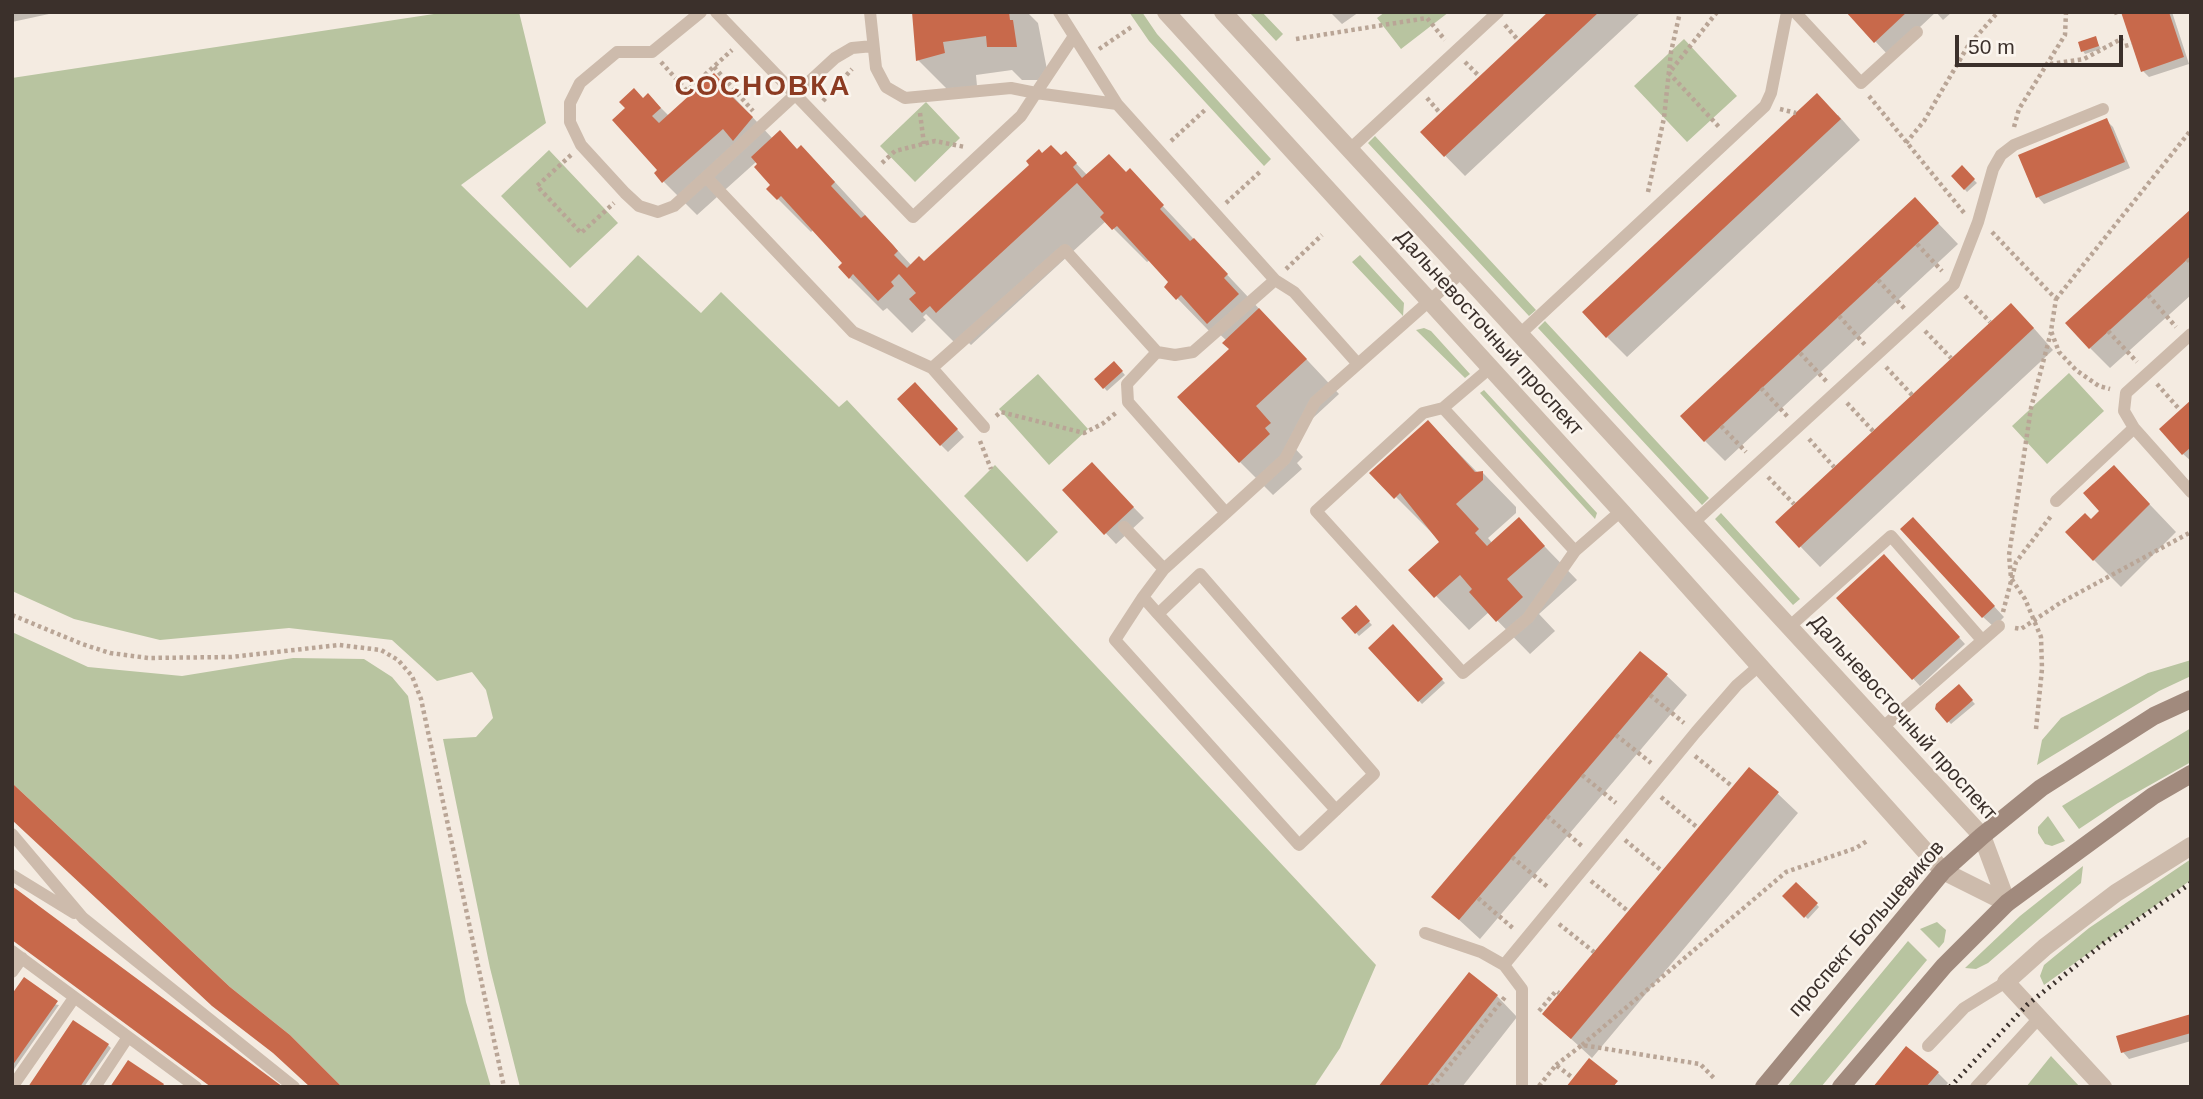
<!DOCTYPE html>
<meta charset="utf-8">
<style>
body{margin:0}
#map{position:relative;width:2203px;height:1099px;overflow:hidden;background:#f4ebe1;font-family:Helvetica,sans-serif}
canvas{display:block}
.frame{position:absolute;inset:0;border:14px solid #3b302b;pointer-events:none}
.scale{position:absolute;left:1955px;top:35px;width:168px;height:32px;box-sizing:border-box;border:4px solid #3b302b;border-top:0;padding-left:9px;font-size:21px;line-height:24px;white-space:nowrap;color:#3b302b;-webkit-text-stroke:5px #fbf5ee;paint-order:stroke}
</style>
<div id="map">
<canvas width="2203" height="1099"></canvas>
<div class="frame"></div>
<div class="scale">50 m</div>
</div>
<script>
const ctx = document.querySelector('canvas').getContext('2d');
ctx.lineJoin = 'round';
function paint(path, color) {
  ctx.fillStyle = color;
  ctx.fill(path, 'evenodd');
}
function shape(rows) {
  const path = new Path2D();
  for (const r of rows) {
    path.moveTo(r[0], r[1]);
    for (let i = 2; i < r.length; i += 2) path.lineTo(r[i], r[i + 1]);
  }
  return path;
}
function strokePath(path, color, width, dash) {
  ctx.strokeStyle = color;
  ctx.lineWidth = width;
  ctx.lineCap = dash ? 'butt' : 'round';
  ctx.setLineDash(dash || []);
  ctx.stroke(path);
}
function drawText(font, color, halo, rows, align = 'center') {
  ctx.font = font + ' Helvetica,sans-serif';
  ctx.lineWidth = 5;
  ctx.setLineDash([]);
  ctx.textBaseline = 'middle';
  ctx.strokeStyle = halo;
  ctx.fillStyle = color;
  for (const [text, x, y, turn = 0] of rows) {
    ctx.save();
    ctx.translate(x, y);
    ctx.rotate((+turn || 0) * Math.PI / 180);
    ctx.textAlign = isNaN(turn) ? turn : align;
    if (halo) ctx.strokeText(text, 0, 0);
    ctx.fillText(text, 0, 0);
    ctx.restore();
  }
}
paint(shape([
 [447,12,519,12,546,123,461,185,587,308,638,255,701,313,721,292,839,407,847,400,1376,965,1340,1048,1314,1087,520,1087,490,968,443,739,476,737,493,718,486,690,472,672,437,681,392,640,289,628,160,640,74,619,12,591,12,78],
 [1129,12,1142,12,1157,34,1271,159,1264,166,1149,41],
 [1249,12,1262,12,1283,34,1276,41],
 [1385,12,1449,12,1401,49,1377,18],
 [1684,39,1737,96,1687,142,1634,86],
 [926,102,960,138,915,182,880,146],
 [1375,136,1536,310,1529,316,1368,143],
 [549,150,618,223,570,268,501,196],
 [1360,255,1404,303,1403,316,1352,262],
 [1545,321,1709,498,1702,505,1538,328],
 [1424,328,1431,331,1470,374,1465,378,1416,330],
 [2069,373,2104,411,2047,464,2012,426],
 [1038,374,1088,429,1049,465,999,409],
 [1484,390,1597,513,1595,519,1480,393],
 [995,465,1058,532,1027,562,964,496],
 [1721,513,1800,599,1793,605,1715,519],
 [12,632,88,667,182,676,293,658,364,659,392,677,408,696,466,1002,491,1087,342,1087,290,1035,230,987,12,783],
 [2191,660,2191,676,2159,691,2037,765,2042,740,2061,718,2148,673],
 [2191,728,2191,762,2118,803,2079,829,2062,806],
 [2048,816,2065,841,2052,846,2045,844,2038,833,2038,827],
 [2191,859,2191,880,2044,985,2040,976,2044,965,2089,928],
 [2083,866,2081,883,1988,963,1976,969,1965,968,2020,916],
 [1937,922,1946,930,1944,942,1939,948,1920,929],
 [1908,941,1927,960,1821,1087,1787,1087],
 [2051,1056,2080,1087,2026,1087]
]), '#b8c4a0');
paint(shape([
 [12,12,49,12,49,14,12,22],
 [913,12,1027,12,1038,23,1049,80,1022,80,1012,70,976,75,977,86,951,93,918,60],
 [1330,12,1359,12,1342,24],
 [1550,12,1641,12,1465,176,1422,132],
 [1848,12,1952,12,1943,20,1936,12,1889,56],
 [2123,12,2172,12,2189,64,2149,77,2143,71],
 [2095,38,2101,49,2085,54,2083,51],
 [714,76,773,139,797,151,834,181,912,266,924,264,1042,155,1062,157,1066,153,1088,176,1126,174,1130,171,1339,394,1288,441,1303,457,1297,463,1302,469,1273,495,1240,462,1231,350,1227,341,1214,329,1210,332,1177,298,1171,282,1150,260,1147,262,1106,221,971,345,964,338,957,345,926,314,923,317,926,320,912,333,887,308,883,311,850,278,845,263,814,229,811,232,768,189,773,185,756,162,697,215,664,182,643,99,648,95,669,116],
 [1838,115,1860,140,1627,357,1607,337],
 [2106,120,2113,127,2130,168,2044,204,2038,197],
 [1962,168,1977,183,1967,192,1953,176],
 [2191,211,2191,295,2110,368,2090,348],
 [1935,220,1958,244,1725,461,1705,441],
 [2031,325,2053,350,1820,567,1800,546],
 [1114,363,1125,375,1107,391,1096,379],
 [922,391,964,437,948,452,941,445],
 [2191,402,2191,461,2183,454],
 [1428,422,1478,473,1483,473,1516,507,1516,513,1488,538,1493,544,1519,520,1577,580,1539,614,1555,631,1530,654,1489,612,1469,630,1411,570,1441,542,1372,473],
 [1092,465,1144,518,1116,544,1065,490],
 [2114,467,2176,532,2121,587,2094,560,2091,521,2102,511],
 [1923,530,2004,617,1994,627,1983,617],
 [1891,563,1965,644,1920,686,1839,598],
 [1355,607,1372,625,1359,636,1343,619],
 [1393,627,1445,683,1422,704,1370,648],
 [1666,675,1687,695,1480,939,1434,897],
 [1959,687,1975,704,1951,724,1937,709],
 [1777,793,1798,813,1592,1058,1544,1014],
 [1796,884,1819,907,1808,919,1784,896],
 [1497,996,1517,1017,1462,1087,1381,1087],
 [12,997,59,1005,12,1072],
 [2191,1016,2191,1041,2129,1059,2123,1052],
 [108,1045,111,1048,84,1087,31,1087],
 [1938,1073,1948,1083,1945,1087,1876,1087]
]), '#0003');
paint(shape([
 [912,12,1009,12,1010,20,1013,20,1017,47,987,47,986,36,943,42,945,53,916,61],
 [1548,12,1599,12,1444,157,1420,132],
 [1846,12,1907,12,1874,43],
 [2121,12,2169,12,2184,57,2141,72],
 [2096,36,2099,46,2081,52,2078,42],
 [714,73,724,84,722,87,753,117,733,141,723,129,662,183,654,173,657,170,612,120,625,108,619,102,634,88,643,98,648,93,661,108,652,116,659,123],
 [1817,93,1841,119,1606,338,1582,312],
 [2107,118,2125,162,2036,198,2018,155],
 [780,130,797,149,801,145,835,182,831,186,861,218,865,215,893,245,898,251,894,255,907,268,919,256,924,261,1029,165,1026,161,1039,149,1042,153,1051,145,1061,155,1066,151,1077,163,1073,167,1082,178,1109,154,1126,172,1130,168,1164,205,1160,209,1190,241,1194,238,1228,274,1224,278,1239,294,1207,324,1181,295,1176,300,1164,287,1168,282,1117,226,1112,230,1100,217,1104,213,1077,183,936,313,930,306,922,313,909,299,916,293,899,274,891,282,894,286,878,301,853,274,849,279,838,267,842,263,781,196,777,200,766,189,770,185,754,167,757,164,751,157],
 [1962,165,1975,179,1964,190,1951,176],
 [1915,197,1939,223,1704,442,1680,416],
 [2191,209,2191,256,2089,349,2065,323],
 [2011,303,2034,328,1799,548,1775,522],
 [1259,308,1307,359,1256,406,1271,423,1265,428,1270,434,1239,463,1177,397,1229,349,1222,343],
 [1114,361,1123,371,1103,389,1094,379],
 [915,382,958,429,940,446,897,399],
 [2191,400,2191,447,2182,455,2159,429],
 [1428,420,1475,472,1483,471,1483,480,1456,504,1479,529,1475,533,1487,546,1519,517,1545,546,1507,579,1523,597,1496,622,1469,592,1472,589,1460,575,1434,598,1408,570,1439,542,1400,493,1394,499,1369,473],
 [1092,462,1134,507,1104,535,1062,490],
 [2114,465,2150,504,2093,561,2065,532,2085,513,2091,519,2099,511,2083,493],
 [1913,517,1995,606,1982,618,1900,529],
 [1884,554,1960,637,1912,680,1836,598],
 [1356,605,1370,621,1355,634,1341,618],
 [1393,624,1443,679,1418,702,1368,648],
 [1640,651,1668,674,1459,920,1431,897],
 [1959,684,1973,700,1947,723,1935,709,1936,704],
 [1749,767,1779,792,1571,1039,1542,1014],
 [12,783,230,987,290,1035,342,1087,310,1087,273,1053,212,1006,12,820],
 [1796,882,1818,903,1804,918,1782,896],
 [12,886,283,1087,211,1087,12,940],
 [1469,972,1498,995,1448,1059,1426,1087,1378,1087],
 [24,977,58,1001,12,1066,12,994],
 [2191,1014,2191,1033,2121,1053,2116,1036],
 [73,1020,109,1044,80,1087,28,1087],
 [1906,1046,1939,1072,1926,1087,1873,1087],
 [1589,1058,1618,1081,1613,1087,1566,1087],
 [128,1060,164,1084,162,1087,110,1087]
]), '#c8694b');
strokePath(shape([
 [1717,12,1669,73,1720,128],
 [2114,13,2117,12],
 [1505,25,1518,40],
 [1296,39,1427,18,1445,40],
 [2125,46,2132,44],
 [1099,49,1133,26],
 [661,62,687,91,732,50],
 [1465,62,1479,76],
 [2050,64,2084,59,2123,38],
 [714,67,753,111],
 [1869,96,1965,214],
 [1427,98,1440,113],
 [823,101,852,69],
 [1780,109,1796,113],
 [920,113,924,144],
 [2014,127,2019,109,2065,35,2066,12],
 [1171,141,1206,109],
 [1906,143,1924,121,1968,46,1998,12],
 [571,155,537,186,581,233,614,203],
 [882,163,895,151,935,141,965,147],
 [1648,192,1664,118,1671,52,1680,12],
 [1226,203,1262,170],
 [1992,232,2056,299,2051,331,2059,352,2076,370,2099,386,2110,389],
 [1917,244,1942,271],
 [2187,259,2191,263],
 [1286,269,1322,235],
 [1878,280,1905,309],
 [2148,295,2176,327],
 [1965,296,1990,322],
 [2056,299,2191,130],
 [1839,316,1866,346],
 [1925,331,1951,358],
 [2108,331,2137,362],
 [1800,353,1827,382],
 [1886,367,1912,395],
 [2157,384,2180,410],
 [1761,388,1788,417],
 [1847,403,1873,431],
 [996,416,1001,412,1084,433,1102,424,1117,412],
 [1721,426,1746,452],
 [1809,439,1834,467],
 [980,441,991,469],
 [1768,477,1794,504],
 [2003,612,2016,562,2051,516],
 [12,615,82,644,110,653,148,658,231,657,339,645,381,650,398,660,412,676,421,699,504,1087],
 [2015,628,2021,629,2060,603,2191,532],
 [1650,695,1684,723],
 [2036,729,2042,669,2041,637,2025,599,2011,578,2009,555,2031,408,2051,332],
 [1616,735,1651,763],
 [1695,756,1733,787],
 [1582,775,1616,803],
 [1661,797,1698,828],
 [1547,816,1583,847],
 [1625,840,1662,871],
 [1512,857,1549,888],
 [1591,881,1628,911],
 [1478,898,1514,929],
 [1559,924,1594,952],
 [1539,1011,1556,991,1559,993],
 [1582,1045,1786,872,1856,848,1867,841],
 [1556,1065,1582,1045,1700,1064,1716,1080],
 [1539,1086,1556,1065,1573,1078],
 [1432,1087,1505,997]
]), '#b9a596', 4.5, [3.5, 3.5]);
strokePath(shape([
 [701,12,652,52,617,52,580,83,570,103,570,122,581,145,625,193,639,206,658,212,674,206,706,177,853,332,932,368,1065,250,1157,352,1127,384,1128,402,1226,513,1285,459,1315,402,1462,272],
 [716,12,913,217,1021,116,1036,93,1117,104],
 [870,12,876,68,886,87,905,98,1011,88,1036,93,1074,36],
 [1059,12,1117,104,1275,280,1294,292,1358,364],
 [1795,12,1861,83,1917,32],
 [1349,150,1498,12],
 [706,177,835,58,852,48,873,46],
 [1520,334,1765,106,1771,93,1787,12],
 [2191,334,2126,393,2124,411,2134,428,2191,492],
 [1157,352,1175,355,1193,352,1275,280],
 [932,368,984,427],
 [1443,408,1575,551,1528,618,1463,673,1316,511,1423,413,1443,408],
 [1443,408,1490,368],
 [2056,501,2134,428],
 [1693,523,1954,284,1978,222,1993,169,2001,155,2014,145,2103,109],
 [1124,527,1164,569,1226,513],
 [1575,551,1621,511],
 [1143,597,1158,614,1200,574,1374,774,1299,845,1115,640,1143,597,1164,569],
 [1158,614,1336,810],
 [1789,627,1891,536,1982,640],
 [1882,728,1999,626],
 [12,834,83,918,294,1087],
 [12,875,74,913],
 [1425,933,1481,952,1504,965],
 [12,951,196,1087],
 [12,972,22,958],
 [1928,1046,1964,1008,2006,982],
 [12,1087,74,998],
 [95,1087,128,1037],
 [1522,1087,1522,989,1504,965,1696,732,1737,685,1759,666],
 [1976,1087,2039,1018]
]), '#cdbbac', 12);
strokePath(shape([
 [2103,1087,2006,982,2045,947,2116,893,2191,846]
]), '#cdbbac', 18);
strokePath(shape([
 [1166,12,1621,511,1943,871,2007,903],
 [1223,12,1982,836,2007,903]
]), '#cdbbac', 18);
strokePath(shape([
 [1764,1087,1943,871,1982,836,2041,788,2154,716,2191,699],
 [1841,1087,1944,966,2007,903,2153,796,2191,774]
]), '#a18a7d', 18);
strokePath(shape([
 [1950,1087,2027,1005,2104,943,2191,883]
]), '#3b302b', 5, [2, 5]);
drawText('21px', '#3b302b', '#fbf5ee', [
 ["Дальневосточный проспект",1489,333,48],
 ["Дальневосточный проспект",1903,718,48],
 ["проспект Большевиков",1867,929,-49]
]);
ctx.letterSpacing = '2px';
drawText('bold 28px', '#8c3b22', '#fbf5ee', [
 ["СОСНОВКА",763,87]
]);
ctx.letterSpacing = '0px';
</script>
